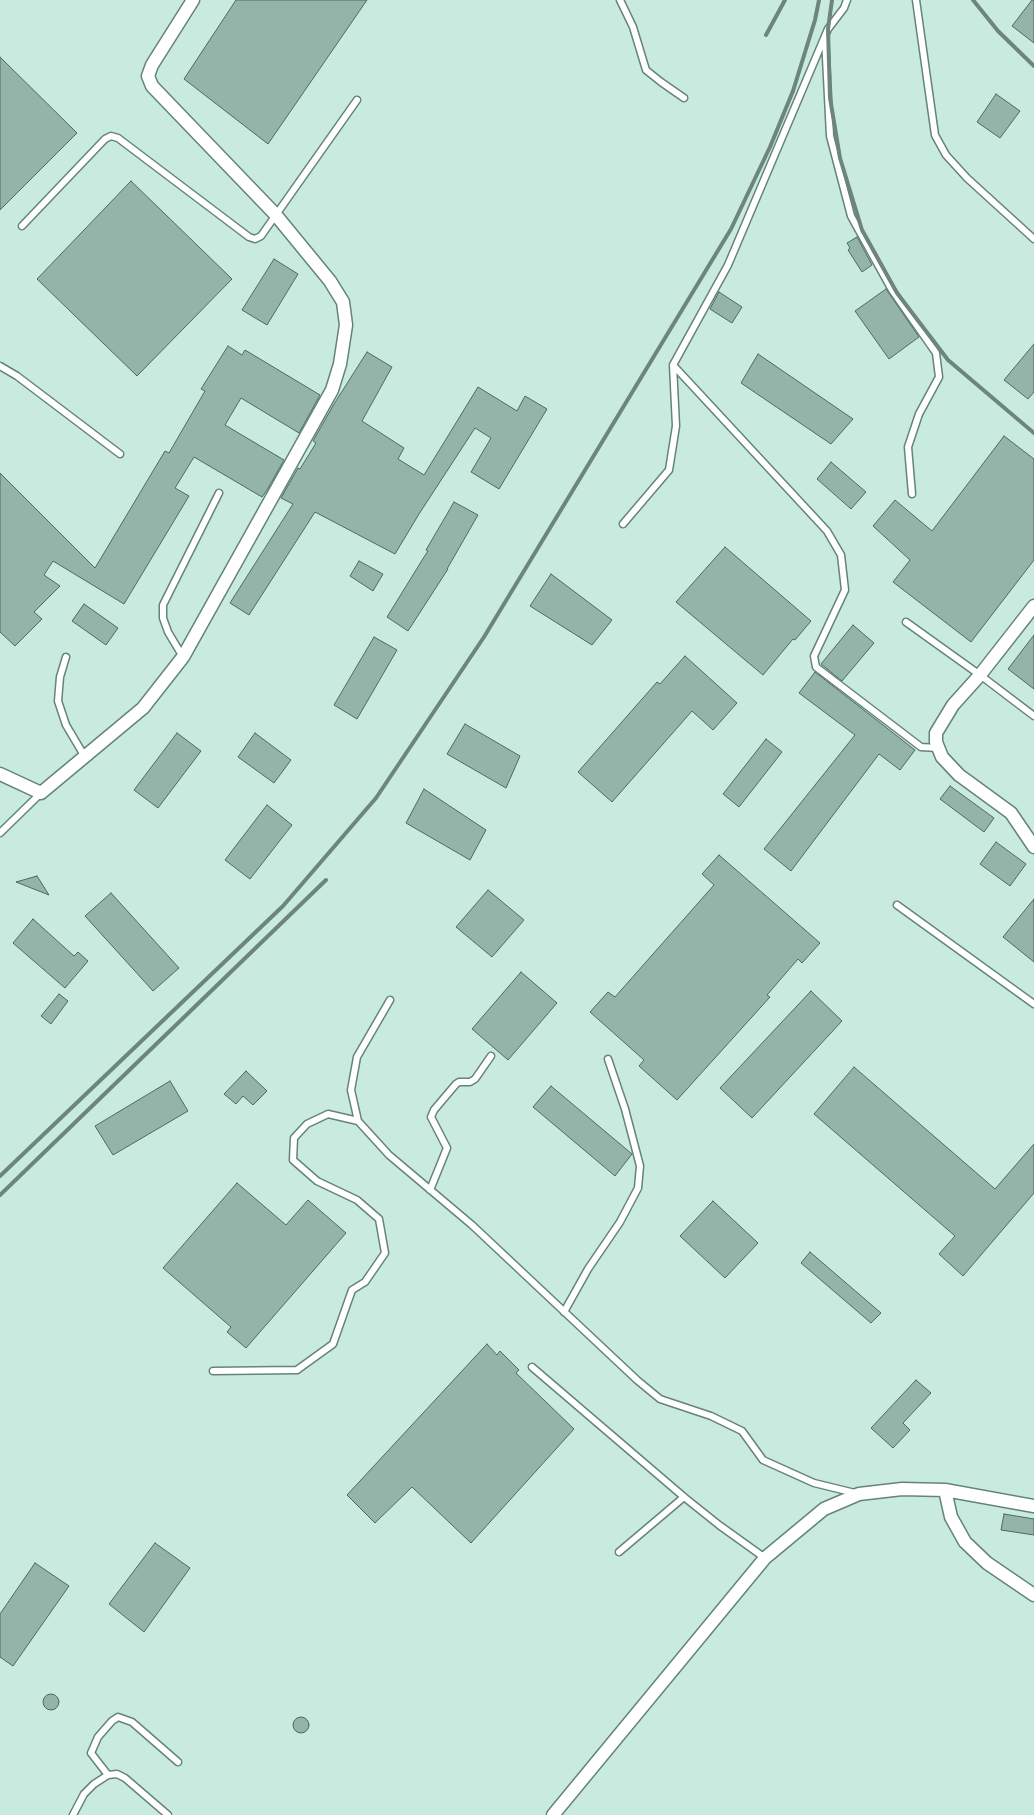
<!DOCTYPE html>
<style>
body{margin:0}
canvas{display:block;background:#c9ebdf}
</style>
<canvas width="1034" height="1815"></canvas>
<script>
const ctx = document.querySelector('canvas').getContext('2d');
ctx.lineJoin = 'round';
function paint(path, color) {
  ctx.fillStyle = color;
  ctx.fill(path, 'evenodd');
}
function shape(rows) {
  const path = new Path2D();
  for (const r of rows) {
    if (r.length === 3) {
      path.moveTo(r[0] + r[2], r[1]);
      path.arc(r[0], r[1], r[2], 0, 2 * Math.PI);
      continue;
    }
    path.moveTo(r[0], r[1]);
    for (let i = 2; i < r.length; i += 2) path.lineTo(r[i], r[i + 1]);
  }
  return path;
}
function strokePath(path, color, width, dash) {
  ctx.strokeStyle = color;
  ctx.lineWidth = width;
  ctx.lineCap = dash ? 'butt' : 'round';
  ctx.setLineDash(dash || []);
  ctx.stroke(path);
}
const building = shape([
 [236,0,367,0,268,144,184,79,236,0],
 [1032,0,1034,0,1034,43,1012,26,1032,0],
 [0,57,77,133,0,210,0,57],
 [996,94,1020,111,1000,138,977,122,996,94],
 [131,181,232,279,137,376,37,279,131,181],
 [857,237,872,265,862,272,848,250,850,248,847,243,857,237],
 [274,259,298,274,267,325,242,310,274,259],
 [886,289,919,337,889,359,855,311,886,289],
 [719,292,742,307,732,323,710,309,719,292],
 [1034,344,1034,392,1028,399,1004,380,1034,344],
 [228,346,242,355,245,350,320,395,299,433,241,398,225,425,284,460,267,490,262,497,194,457,175,488,189,496,124,604,53,561,44,575,60,586,34,612,42,619,15,646,0,632,0,473,95,568,165,451,169,453,205,391,201,389,228,346],
 [367,352,392,367,362,421,404,448,398,459,424,475,478,387,517,411,525,396,547,409,499,489,471,472,491,438,475,428,419,514,395,554,315,512,249,615,230,603,293,504,281,498,298,468,300,469,316,443,313,441,334,404,367,352],
 [758,354,853,419,831,444,741,383,758,354],
 [1004,436,1034,459,1034,560,971,642,893,582,910,560,873,526,895,500,932,531,1004,436],
 [831,462,866,492,851,509,817,479,831,462],
 [454,502,478,515,447,569,448,569,408,631,387,617,424,557,428,551,426,550,454,502],
 [725,547,811,621,795,640,793,639,763,675,676,602,725,547],
 [359,561,383,574,373,591,350,576,359,561],
 [551,574,612,620,592,645,530,606,551,574],
 [84,604,118,628,106,645,72,621,84,604],
 [853,625,874,643,842,681,821,664,853,625],
 [1034,635,1034,689,1008,669,1034,635],
 [374,637,397,650,357,719,334,705,374,637],
 [685,656,737,703,713,730,692,711,612,802,578,772,657,682,660,684,685,656],
 [815,672,915,750,900,770,879,754,791,871,764,849,855,735,799,693,815,672],
 [465,724,520,756,506,788,447,754,465,724],
 [177,733,201,751,158,808,134,790,177,733],
 [255,733,291,760,274,783,238,757,255,733],
 [766,739,782,752,739,807,723,794,766,739],
 [950,786,994,818,984,832,940,799,950,786],
 [424,789,486,830,470,860,406,823,424,789],
 [267,805,292,825,250,879,225,860,267,805],
 [996,842,1026,864,1010,886,980,864,996,842],
 [719,855,820,943,802,963,798,959,767,995,770,997,677,1100,639,1066,644,1060,590,1012,608,992,615,997,714,885,702,874,719,855],
 [37,876,49,895,16,882,37,876],
 [488,890,524,920,492,957,456,927,488,890],
 [111,893,179,968,153,991,85,916,111,893],
 [1034,899,1034,962,1003,937,1034,899],
 [33,919,74,956,78,952,88,961,65,988,13,943,33,919],
 [521,972,557,1003,508,1060,472,1029,521,972],
 [811,991,842,1021,752,1118,720,1088,811,991],
 [59,994,68,1001,51,1024,41,1016,59,994],
 [854,1067,995,1189,1034,1144,1034,1193,963,1276,939,1254,955,1236,814,1114,854,1067],
 [246,1071,267,1091,253,1105,243,1096,236,1104,224,1094,246,1071],
 [170,1081,188,1111,113,1155,95,1126,170,1081],
 [551,1086,632,1154,615,1176,533,1107,551,1086],
 [237,1183,286,1225,308,1200,346,1233,246,1348,227,1332,231,1327,163,1268,237,1183],
 [713,1201,758,1243,725,1278,680,1236,713,1201],
 [810,1252,881,1313,871,1323,801,1263,810,1252],
 [487,1344,497,1355,500,1351,519,1370,516,1373,574,1429,471,1543,412,1487,375,1523,347,1495,487,1344],
 [916,1380,931,1393,903,1423,910,1430,893,1448,871,1428,916,1380],
 [1004,1514,1034,1519,1034,1535,1001,1530,1004,1514],
 [155,1543,190,1568,144,1632,109,1604,155,1543],
 [35,1563,69,1586,13,1666,0,1657,0,1614,35,1563],
 [51,1702,8],
 [301,1725,8]
]);
paint(building, '#94b4a9');
strokePath(building, '#4c6a61', 1);
const lane = shape([
 [620,0,633,27,646,70,661,82,684,98],
 [916,0,935,135,946,155,967,178,1034,239],
 [825,38,830,136,851,216,892,290,936,353,939,377,919,414,908,447,912,494],
 [22,226,105,139,111,136,118,138,249,237,255,239,261,236,357,100],
 [673,365,827,531,841,555,845,590,814,656,816,667,921,747,938,748],
 [0,366,17,376,120,454],
 [623,524,669,470,676,426,673,365,728,265,828,29,844,8,847,0],
 [906,622,980,675,1034,716],
 [66,657,60,677,58,701,66,725,85,757],
 [183,657,168,632,163,618,163,605,219,493],
 [0,833,41,793],
 [897,905,1034,1004],
 [390,1000,357,1057,351,1090,358,1121,389,1155,472,1225,637,1380,660,1399,711,1416,742,1431,763,1460,814,1483,855,1493],
 [430,1190,447,1148,431,1117,434,1110,456,1084,459,1082,470,1082,475,1079,491,1056],
 [564,1312,588,1269,620,1222,638,1188,640,1166,625,1109,608,1059],
 [532,1367,684,1497,719,1525,765,1558],
 [213,1371,297,1370,333,1344,352,1290,365,1282,385,1253,379,1219,357,1200,317,1181,293,1160,294,1138,307,1124,328,1114,358,1121],
 [619,1552,684,1497],
 [108,1775,91,1753,98,1737,112,1721,118,1717,132,1722,178,1762],
 [73,1815,84,1794,94,1784,108,1775,117,1774,125,1778,168,1815]
]);
const street = shape([
 [1034,606,980,675,953,705,936,733,936,742,942,757,959,775,1011,813,1034,847],
 [0,774,41,793,143,708,183,657,332,390,340,364,346,325,343,302,330,281,275,214,152,86,148,76,152,65,193,0],
 [945,1490,951,1517,965,1542,987,1563,1034,1595],
 [553,1815,765,1558,824,1509,859,1494,902,1489,945,1490,1034,1506]
]);
strokePath(lane, '#658479', 9);
strokePath(street, '#658479', 15);
strokePath(lane, '#fff', 6);
strokePath(street, '#fff', 12);
strokePath(shape([
 [832,0,828,29,830,98,840,158,862,230,897,293,948,360,1034,433],
 [973,0,998,31,1034,66],
 [766,35,785,0],
 [0,1176,283,906,376,798,484,637,731,229,770,147,793,91,815,20,819,0],
 [0,1195,326,880]
]), '#6e857d', 4);
</script>
